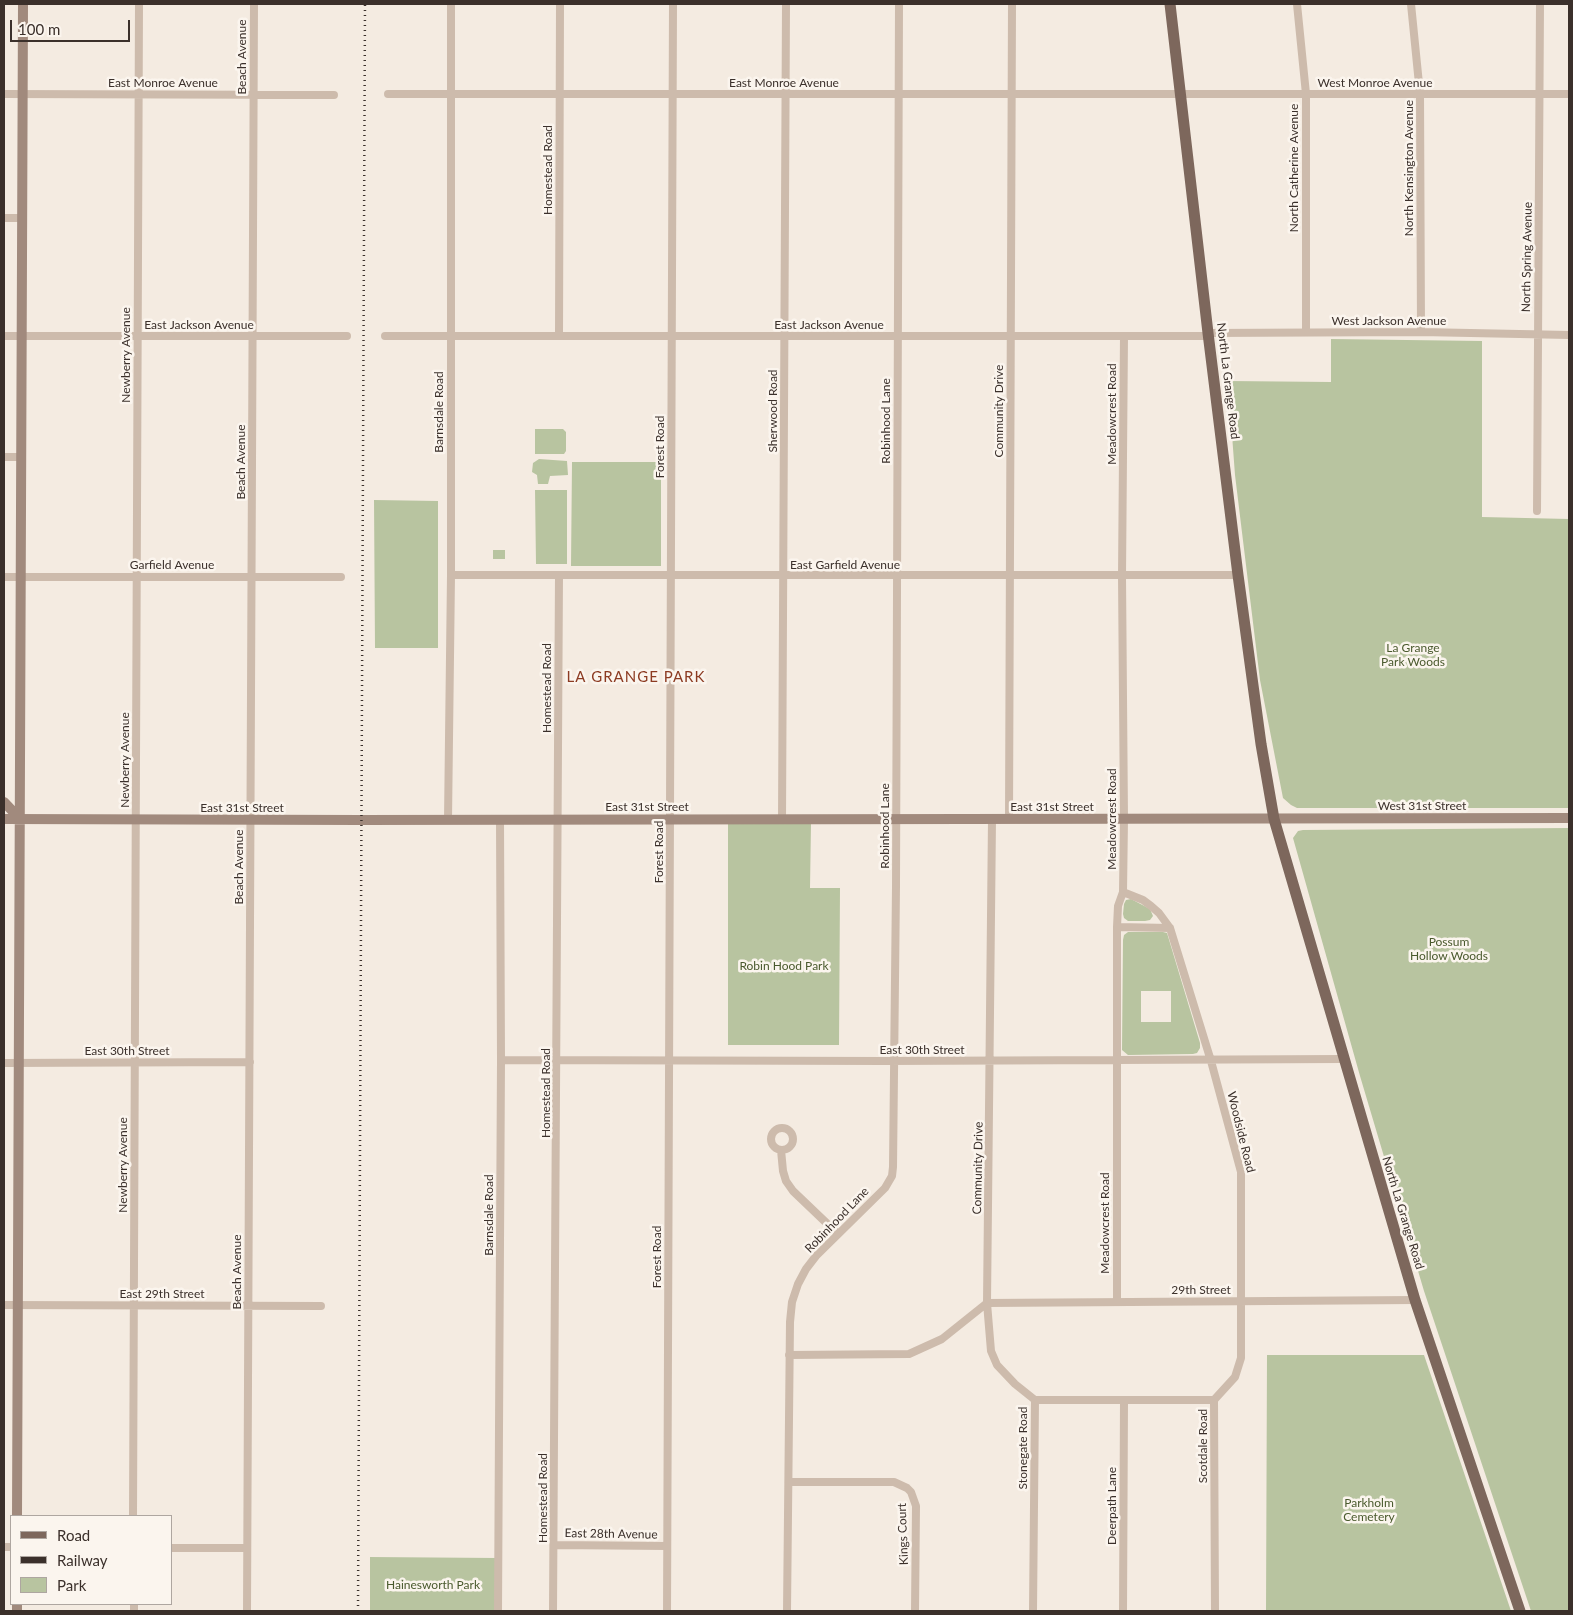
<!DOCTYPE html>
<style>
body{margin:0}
#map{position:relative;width:1573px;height:1615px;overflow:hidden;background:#f4ebe1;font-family:Lato,sans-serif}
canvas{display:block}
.frame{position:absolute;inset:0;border:5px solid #3b302b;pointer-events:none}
.legend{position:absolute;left:10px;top:1515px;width:162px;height:90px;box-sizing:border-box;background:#fbf5ee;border:1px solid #aea6a0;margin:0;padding:6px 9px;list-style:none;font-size:15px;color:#3b302b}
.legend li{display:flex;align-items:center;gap:10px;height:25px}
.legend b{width:25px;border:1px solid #aea6a0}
.scale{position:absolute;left:10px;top:20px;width:120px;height:22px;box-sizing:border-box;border:2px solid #3b302b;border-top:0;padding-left:6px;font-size:15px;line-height:18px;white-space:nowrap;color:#3b302b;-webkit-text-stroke:4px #fbf5ee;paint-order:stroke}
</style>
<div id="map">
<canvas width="1573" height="1615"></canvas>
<div class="frame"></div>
<ul class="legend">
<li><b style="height:6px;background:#7d675c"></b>Road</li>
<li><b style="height:6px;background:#3b302b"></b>Railway</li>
<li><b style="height:14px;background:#b8c4a0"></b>Park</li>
</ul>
<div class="scale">100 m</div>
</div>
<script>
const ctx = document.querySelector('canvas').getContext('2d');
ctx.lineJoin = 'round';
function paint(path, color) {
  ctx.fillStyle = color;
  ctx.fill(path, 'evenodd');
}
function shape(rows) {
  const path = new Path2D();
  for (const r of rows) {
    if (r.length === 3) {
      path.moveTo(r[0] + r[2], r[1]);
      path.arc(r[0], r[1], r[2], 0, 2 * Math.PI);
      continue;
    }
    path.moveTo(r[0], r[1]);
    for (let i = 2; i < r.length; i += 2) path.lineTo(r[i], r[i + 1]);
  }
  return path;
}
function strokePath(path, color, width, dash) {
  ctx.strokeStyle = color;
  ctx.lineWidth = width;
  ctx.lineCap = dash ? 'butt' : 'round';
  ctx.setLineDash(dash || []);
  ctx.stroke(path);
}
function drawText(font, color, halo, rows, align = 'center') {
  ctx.font = font + ' Lato,sans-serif';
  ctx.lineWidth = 5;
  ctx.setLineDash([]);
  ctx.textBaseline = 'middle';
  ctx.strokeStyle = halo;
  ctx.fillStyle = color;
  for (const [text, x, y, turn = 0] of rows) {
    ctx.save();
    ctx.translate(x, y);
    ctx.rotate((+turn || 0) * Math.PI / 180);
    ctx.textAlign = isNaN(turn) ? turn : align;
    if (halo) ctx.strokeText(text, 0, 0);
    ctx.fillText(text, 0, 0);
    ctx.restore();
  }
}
paint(shape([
 [1331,339,1482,341,1482,517,1569,519,1569,808,1297,808,1291,805,1283,798,1260,680,1235,475,1228,381,1331,382],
 [535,429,563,429,566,432,566,451,564,454,535,454],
 [539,459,567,461,568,475,550,476,548,484,538,484,537,475,532,472,533,463],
 [572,462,661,462,661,566,571,566],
 [535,490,567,490,567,564,536,564],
 [374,500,438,501,438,648,375,648],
 [493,550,505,550,505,559,493,559],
 [728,821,811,823,810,888,840,888,839,1045,728,1045],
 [1569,828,1569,1611,1531,1611,1424,1291,1360,1076,1293,838,1298,831,1303,830],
 [1131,899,1150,909,1153,916,1150,920,1145,921,1128,921,1124,918,1123,914,1124,904,1126,900],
 [1128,932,1163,932,1167,933,1200,1043,1200,1048,1197,1053,1193,1054,1128,1055,1122,1050,1123,940,1124,935],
 [1141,991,1171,991,1171,1022,1141,1022],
 [1267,1355,1424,1355,1511,1611,1266,1611],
 [370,1557,497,1558,495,1611,370,1611]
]), '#b8c4a0');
strokePath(shape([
 [1297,4,1306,94,1306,332],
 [1411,4,1420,94,1421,332],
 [4,94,334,95],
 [388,94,1569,94],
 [4,218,22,218],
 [1208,333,1421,332,1569,335],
 [4,336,347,336],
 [385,336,1208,336],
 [559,336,560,4],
 [4,457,22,457],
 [1537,511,1540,4],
 [451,575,1238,575],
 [4,577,341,577],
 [782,819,786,4],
 [1009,819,1012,4],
 [448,820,451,575,451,4],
 [1123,892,1143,900,1151,906,1159,913,1170,928,1211,1061,1241,1172,1241,1358,1235,1377,1214,1400],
 [1117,927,1170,928],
 [501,1060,886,1061,1343,1059],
 [4,1063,250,1062],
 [782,1139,11],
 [781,1150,783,1171,786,1181,793,1191,838,1234],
 [1117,1302,1117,927,1118,906,1123,892,1124,819,1122,576,1124,336],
 [4,1305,321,1306],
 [789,1355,909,1354,942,1339,987,1303,992,819],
 [1035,1400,1214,1400,1215,1611],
 [789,1482,894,1482,907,1488,911,1492,916,1506,915,1611],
 [133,1516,139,4],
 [554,1545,667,1546],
 [4,1547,11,1547],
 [171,1548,247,1548],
 [134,1604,134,1611],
 [247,1611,254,4],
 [498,1611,501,1060,500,820],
 [553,1611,559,575],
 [667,1611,673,4],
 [787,1611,790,1322,792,1302,798,1284,806,1269,816,1256,885,1188,892,1176,893,1167,896,886,899,4],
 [1033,1611,1035,1400,1015,1384,997,1365,991,1351,987,1303,1415,1300],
 [1123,1611,1124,1400]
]), '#cdbbac', 8);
strokePath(shape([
 [4,802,20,819],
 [4,819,361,820,1569,818],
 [17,1516,23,4],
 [17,1611,17,1604]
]), '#a18a7d', 10);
strokePath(shape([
 [1170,4,1208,333,1238,575,1261,744,1274,819,1415,1300,1520,1611]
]), '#7d675c', 11);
strokePath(shape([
 [358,1611,365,4]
]), '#3b302b', 2.5, [1, 4]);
drawText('12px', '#3b302b', '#fbf5ee', [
 ["Beach Avenue",242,57,-90],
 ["East Monroe Avenue",163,83],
 ["East Monroe Avenue",784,83],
 ["West Monroe Avenue",1375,83],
 ["North Catherine Avenue",1294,168,-90],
 ["North Kensington Avenue",1409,168,-90],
 ["Homestead Road",548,170,-90],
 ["North Spring Avenue",1527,257,-89],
 ["West Jackson Avenue",1389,321],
 ["East Jackson Avenue",199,325],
 ["East Jackson Avenue",829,325],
 ["Newberry Avenue",126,355,-90],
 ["North La Grange Road",1228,381,83],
 ["Sherwood Road",773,411,-90],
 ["Community Drive",999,411,-90],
 ["Barnsdale Road",439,412,-90],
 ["Meadowcrest Road",1112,414,-90],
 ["Robinhood Lane",886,421,-90],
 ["Forest Road",660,447,-90],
 ["Beach Avenue",241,462,-90],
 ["Garfield Avenue",172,565],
 ["East Garfield Avenue",845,565],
 ["Homestead Road",547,688,-90],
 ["Newberry Avenue",125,760,-90],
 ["West 31st Street",1422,806],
 ["East 31st Street",647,807],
 ["East 31st Street",1052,807],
 ["East 31st Street",242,808],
 ["Meadowcrest Road",1112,819,-90],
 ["Robinhood Lane",885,826,-90],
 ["Forest Road",659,852,-90],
 ["Beach Avenue",239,867,-90],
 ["East 30th Street",922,1050],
 ["East 30th Street",127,1051],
 ["Homestead Road",546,1093,-90],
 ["Woodside Road",1241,1132,76],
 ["Newberry Avenue",123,1165,-90],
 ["Community Drive",978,1168,-89],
 ["North La Grange Road",1403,1213,73],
 ["Barnsdale Road",489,1215,-90],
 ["Robinhood Lane",837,1220,-46],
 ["Meadowcrest Road",1105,1223,-90],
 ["Forest Road",657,1257,-90],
 ["Beach Avenue",237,1272,-90],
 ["29th Street",1201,1290],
 ["East 29th Street",162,1294],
 ["Scotdale Road",1203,1446,-90],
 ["Stonegate Road",1023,1448,-90],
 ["Homestead Road",543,1498,-90],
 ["Deerpath Lane",1112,1506,-90],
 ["East 28th Avenue",611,1534,1],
 ["Kings Court",903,1534,-92]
]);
drawText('12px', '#4a5a2e', '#fbf5ee', [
 ["La Grange",1413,648],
 ["Park Woods",1413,662],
 ["Possum",1449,942],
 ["Hollow Woods",1449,956],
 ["Robin Hood Park",784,966],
 ["Parkholm",1369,1503],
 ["Cemetery",1369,1517],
 ["Hainesworth Park",433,1585]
]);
ctx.letterSpacing = '1px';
drawText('15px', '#8c3b22', '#fbf5ee', [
 ["LA GRANGE PARK",636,677]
]);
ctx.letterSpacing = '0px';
</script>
